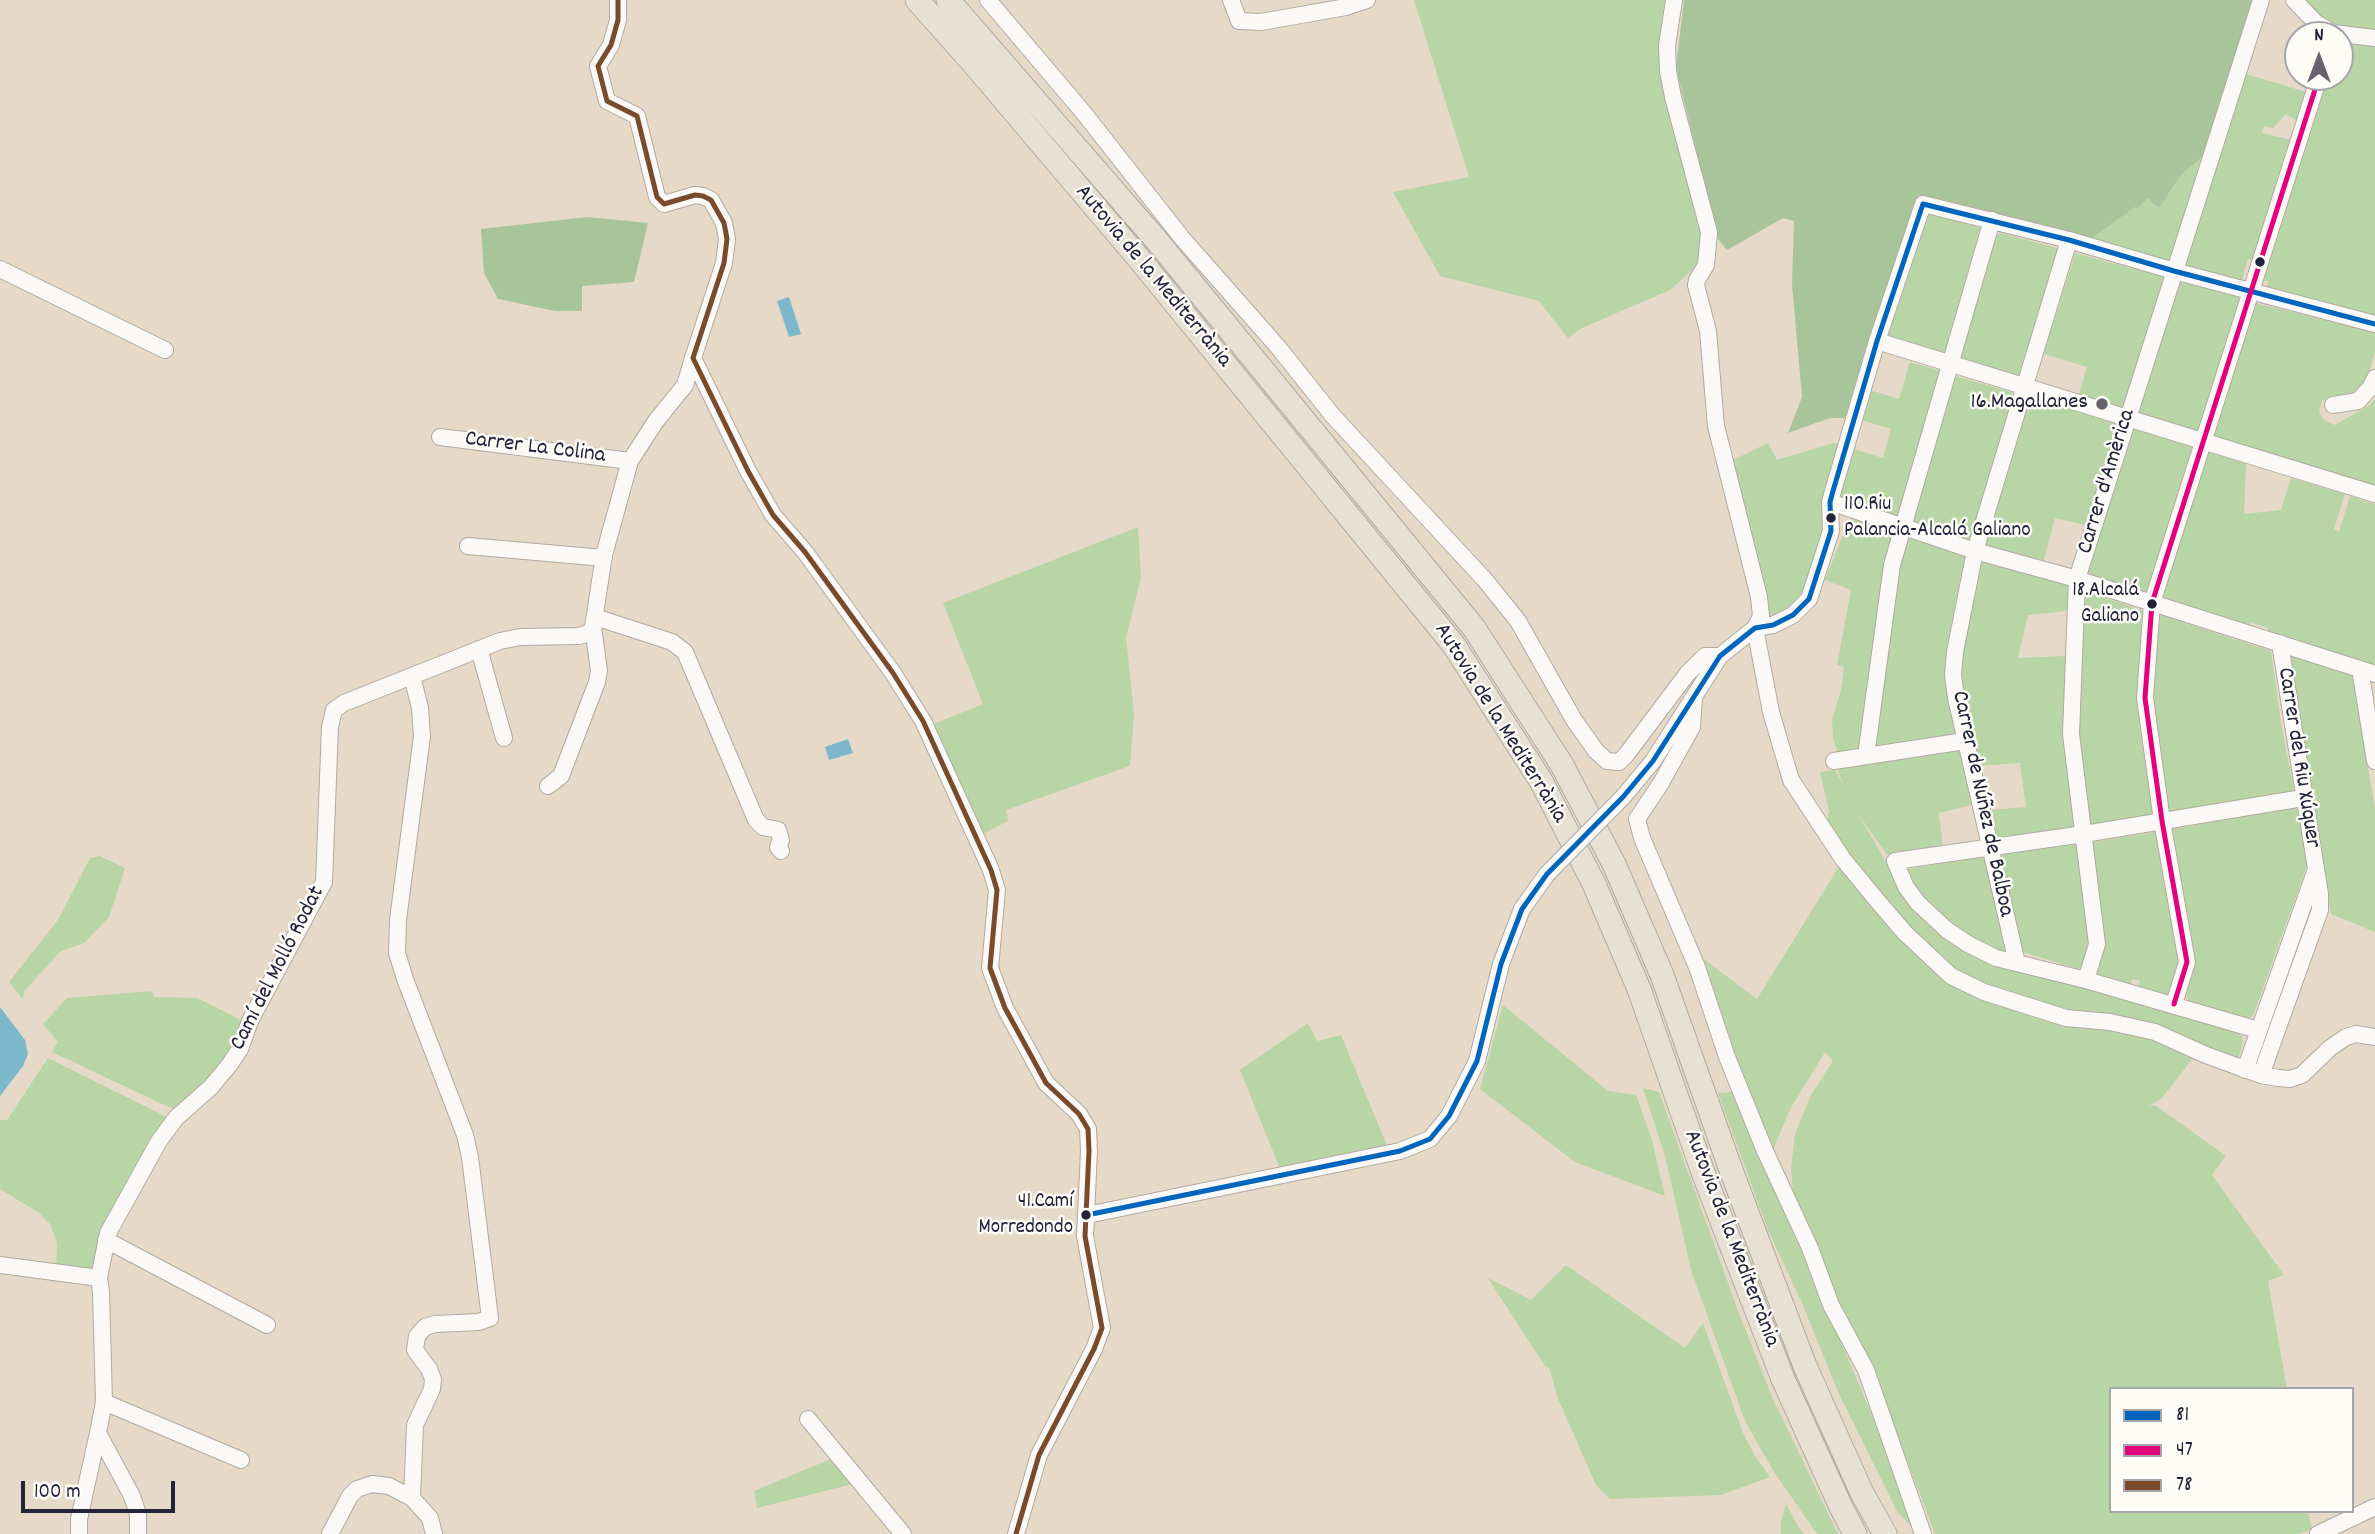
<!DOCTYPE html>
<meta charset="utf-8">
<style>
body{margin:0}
#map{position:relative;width:2375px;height:1534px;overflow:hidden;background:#e6d9c8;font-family:Dekko,sans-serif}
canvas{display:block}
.legend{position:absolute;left:2109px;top:1387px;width:245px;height:126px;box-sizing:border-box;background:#fdfcf7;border:2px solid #a5a5ac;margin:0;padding:9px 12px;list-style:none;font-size:21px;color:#22223b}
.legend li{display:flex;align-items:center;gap:14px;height:35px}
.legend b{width:35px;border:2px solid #a5a5ac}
.north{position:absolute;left:2284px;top:21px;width:70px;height:70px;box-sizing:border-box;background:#fdfcf7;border:2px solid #a5a5ac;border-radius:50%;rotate:0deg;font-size:19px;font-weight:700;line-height:28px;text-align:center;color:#22223b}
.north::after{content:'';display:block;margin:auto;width:24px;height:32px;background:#67626c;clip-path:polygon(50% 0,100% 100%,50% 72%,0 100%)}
.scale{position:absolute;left:21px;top:1481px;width:154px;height:32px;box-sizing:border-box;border:4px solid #22223b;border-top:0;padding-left:9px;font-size:21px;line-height:24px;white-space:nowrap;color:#22223b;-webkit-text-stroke:5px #fdfcf7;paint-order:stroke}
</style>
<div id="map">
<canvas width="2375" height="1534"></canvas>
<ul class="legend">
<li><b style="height:9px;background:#0065bd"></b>81</li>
<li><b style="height:9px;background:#e5007d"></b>47</li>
<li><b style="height:9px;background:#7a4b2a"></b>78</li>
</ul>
<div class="north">N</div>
<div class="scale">100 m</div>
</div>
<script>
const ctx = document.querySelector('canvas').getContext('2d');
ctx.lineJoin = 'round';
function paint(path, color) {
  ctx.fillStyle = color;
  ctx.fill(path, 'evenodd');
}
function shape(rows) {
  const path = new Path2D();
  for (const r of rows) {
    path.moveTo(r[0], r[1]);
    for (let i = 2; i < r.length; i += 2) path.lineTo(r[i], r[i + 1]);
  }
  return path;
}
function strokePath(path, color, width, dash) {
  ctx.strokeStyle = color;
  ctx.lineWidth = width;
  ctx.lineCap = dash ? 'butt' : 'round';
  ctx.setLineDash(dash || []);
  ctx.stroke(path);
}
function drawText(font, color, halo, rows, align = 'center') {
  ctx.font = font + ' Dekko,sans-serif';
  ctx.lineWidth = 5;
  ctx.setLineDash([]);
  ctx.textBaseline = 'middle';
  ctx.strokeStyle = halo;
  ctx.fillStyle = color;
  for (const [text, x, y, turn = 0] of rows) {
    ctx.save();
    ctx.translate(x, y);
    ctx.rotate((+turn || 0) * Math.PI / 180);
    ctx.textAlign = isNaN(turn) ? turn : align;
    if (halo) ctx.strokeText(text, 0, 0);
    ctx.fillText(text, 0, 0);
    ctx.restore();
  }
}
paint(shape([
 [1414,0,1669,0,1664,31,1707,240,1701,262,1670,290,1582,328,1568,338,1539,301,1440,276,1393,192,1469,177],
 [2303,0,2375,0,2375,31,2336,27,2325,21],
 [2356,45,2375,46,2375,316,2266,288,2268,281,2261,281,2327,77,2340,77,2340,46],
 [2246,74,2306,92,2297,121,2286,114,2273,128,2264,126,2262,133,2291,140,2253,260,2248,259,2242,281,2184,266],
 [2203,154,2169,262,2088,241,2147,198,2159,208,2181,175],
 [1925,212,1980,228,1944,354,1885,339],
 [2001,233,2060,249,2018,378,1960,359,1970,312,1985,277,1996,236],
 [2075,253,2164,277,2122,410,2078,397,2087,367,2044,354],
 [2179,281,2240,297,2198,433,2137,414],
 [2255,303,2375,332,2375,352,2367,381,2362,391,2344,398,2331,395,2332,396,2322,401,2319,411,2324,420,2335,425,2368,406,2375,399,2375,488,2212,437],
 [1910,362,1938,370,1940,373,1899,514,1894,516,1840,498,1840,496,1853,449,1883,458,1891,429,1861,420,1870,390,1899,399],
 [1955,376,2011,392,2014,397,1971,541,1915,523,1913,520],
 [2033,398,2118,424,2085,525,2055,518,2043,563,1985,545,2030,400],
 [2132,428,2193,447,2147,595,2086,576],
 [1768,443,1777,460,1833,443,1839,444,1823,505,1821,547,1802,597,1795,608,1770,618,1733,460],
 [2208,452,2246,463,2244,514,2281,510,2291,478,2345,494,2334,529,2339,532,2350,496,2375,504,2375,666,2268,632,2268,628,2250,622,2249,627,2161,599],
 [1852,519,1891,531,1892,535,1881,587,1858,748,1838,753,1833,738,1832,720,1841,690,1844,667,1837,665,1851,590,1825,580,1849,520],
 [1138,527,1141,577,1126,638,1134,713,1130,766,1006,810,1008,821,981,835,929,726,983,704,943,603],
 [1908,537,1965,555,1947,646,1946,674,1956,732,1955,735,1874,747,1899,568],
 [1983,560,2069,586,2067,611,2028,615,2018,658,2066,656,2063,729,2075,825,2072,829,1998,840,1994,837,1990,810,2026,807,2020,763,1979,766,1962,687,1963,645,1979,563],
 [2083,591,2142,610,2139,724,2154,816,2090,826,2078,730],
 [2157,614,2271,651,2282,730,2294,789,2292,792,2169,813,2154,719],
 [2291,655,2353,676,2375,810,2375,932,2331,914,2287,658],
 [1960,749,1972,805,1939,813,1943,847,1887,855,1857,812,1903,891,1963,947,2007,969,2065,983,2238,1033,2242,1036,2243,1041,2238,1060,2013,995,1964,975,1923,947,1867,880,1827,822,1829,811,1820,772,1835,770,1844,786,1837,769],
 [2294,807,2298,810,2307,866,2253,1016,2249,1019,2189,1001,2186,996,2195,964,2172,829],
 [2155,832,2157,833,2179,963,2169,995,2139,986,2140,981,2132,979,2131,984,2099,975,2097,971,2104,945,2092,842],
 [2074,844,2077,847,2089,940,2082,966,2079,969,2022,952,2000,857,2001,855],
 [100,856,125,868,109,917,84,943,61,951,24,991,23,999,9,982,58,920,90,858],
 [1980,857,1985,860,2006,953,2002,957,1935,915,1902,870],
 [1840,865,1943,975,2136,1030,2194,1057,2161,1099,2147,1107,2155,1105,2226,1156,2212,1175,2284,1275,2268,1281,2287,1389,2111,1389,2111,1511,2308,1511,2312,1529,2299,1534,1935,1534,1882,1394,1840,1308,1794,1200,1791,1169,1795,1134,1811,1095,1833,1061,1825,1052,1790,1109,1771,1155,1735,1062,1737,1058,1698,955,1757,999],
 [152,991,154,997,197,998,245,1022,225,1064,177,1111,52,1052,58,1042,43,1024,67,998],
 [1503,1005,1608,1091,1636,1095,1652,1140,1665,1196,1575,1162,1480,1089],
 [1308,1023,1317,1041,1341,1035,1388,1148,1281,1171,1240,1070],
 [48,1058,171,1119,97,1270,56,1269,57,1243,50,1224,39,1213,0,1189,0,1120,7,1120],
 [1643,1088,1659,1092,1740,1316,1773,1399,1838,1534,1817,1534,1774,1472,1745,1421,1691,1270,1665,1156],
 [1741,1091,1844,1349,1922,1534,1918,1534,1897,1511,1839,1394,1802,1303,1768,1230,1718,1093],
 [1566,1265,1685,1348,1703,1323,1743,1433,1755,1456,1770,1477,1721,1495,1610,1499,1596,1485,1559,1401,1549,1368,1545,1366,1488,1278,1531,1300],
 [831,1459,853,1484,757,1508,754,1491],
 [1786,1504,1799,1528,1804,1534,1781,1534,1781,1522]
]), '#b8d5a5');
paint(shape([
 [1684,0,2254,0,2204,155,2181,175,2159,208,2147,198,2138,208,2135,207,2088,241,1919,195,1846,418,1830,418,1788,433,1802,397,1792,284,1794,221,1783,218,1727,250,1718,239,1676,68],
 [587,217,648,223,634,282,582,286,582,311,555,311,498,299,484,273,481,229]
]), '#a8c49a');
paint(shape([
 [789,297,801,334,789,337,777,301],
 [848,739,853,753,829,760,825,747],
 [0,1007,25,1040,28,1054,23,1066,0,1096]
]), '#7cb7cb');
const minor = shape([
 [618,0,618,20,611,45,598,66,607,101,637,116,657,197,664,204,695,195,703,196,711,200,724,223,727,239,724,263,693,358,748,471,773,515,805,552,893,673,923,721,991,870,997,890,990,968,1005,1008,1046,1083,1079,1114,1088,1129,1089,1151,1085,1236,1102,1328,1094,1349,1039,1455,1016,1534],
 [988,0,1083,112,1182,238,1278,347,1333,416,1485,580,1518,621,1574,720,1596,751,1607,761,1619,762,1626,755,1687,674,1705,656,1720,656],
 [1231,0,1239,21,1261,22,1346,7,1367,0],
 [1674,0,1667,46,1668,71,1673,97,1709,232,1706,265,1697,280,1696,285,1708,331,1716,426,1759,597,1761,616,1755,628],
 [2294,0,2316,23,2333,33,2375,38],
 [0,269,165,350],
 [1877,341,2375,494],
 [2333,405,2358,401,2370,388,2375,378],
 [440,437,630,461],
 [1830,502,1975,551,2077,579,2375,674],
 [468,546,604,558],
 [595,617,672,642,685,652,756,820,763,827,778,830,781,840,778,847,781,851],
 [1755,628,1771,712,1791,780,1843,859,1875,898,1905,933,1951,976,1984,992,2066,1018,2110,1022,2155,1032,2206,1055,2261,1075,2278,1078,2290,1079,2302,1075,2330,1048,2346,1037,2356,1034,2375,1037],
 [479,649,504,738],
 [2360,669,2375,761],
 [412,676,420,708,422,736,398,920,397,953,405,979,465,1135,470,1157,490,1318,479,1322,435,1324,425,1327,417,1336,415,1350,429,1369,433,1379,432,1389,415,1425,412,1498],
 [1694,698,1692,727,1661,783,1637,819,1642,838,1697,967,1727,1057,1765,1151,1810,1248,1831,1305,1866,1370,1923,1534],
 [1866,756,1892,565,1992,220],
 [1834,761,1965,741],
 [548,786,561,776,597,682,599,671,593,627],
 [1623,797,1653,761,1720,656,1755,628,1773,625,1793,615,1809,599,1831,531,1830,502,1833,491,1877,341,1923,204,2069,240,2174,271,2375,324],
 [2017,963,1956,698,1953,675,1955,652,1975,551,2069,240],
 [2086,980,2097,944,2071,734,2077,579,2261,0],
 [2174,1004,2187,962,2162,821,2145,698,2152,603,2319,77],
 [2258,1030,2086,980,1996,958,1968,944,1947,930,1918,903,1906,887,1895,861,2084,834,2303,798],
 [2245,1070,2315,872],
 [2261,1075,2320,910,2320,894,2280,643],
 [1087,1215,1400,1151,1430,1139,1449,1116,1477,1061,1501,964,1522,909,1547,874],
 [106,1240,267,1325],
 [0,1265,99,1278,108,1233,159,1141,176,1118,211,1087,230,1064,240,1049,250,1021,324,882,330,727,334,710,344,703,500,641,520,637,579,636,589,633,593,627,604,555,630,461,656,421,685,385,693,358],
 [99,1278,101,1292,104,1402,241,1460],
 [104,1402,98,1433,132,1496,138,1514,138,1534],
 [808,1419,903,1534],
 [79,1534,79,1519,98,1433],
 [330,1534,350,1496,357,1489,372,1484,389,1486,412,1498,430,1518,434,1534],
 [2318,1534,2375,1507]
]);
const highway = shape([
 [917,0,974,64,1140,260,1453,644,1541,781,1594,884,1639,989,1704,1175,1783,1379,1840,1505,1855,1534],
 [948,0,1158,242,1474,628,1562,765,1614,864,1662,975,1731,1170,1805,1366,1862,1493,1885,1534]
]);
strokePath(minor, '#b1a9a0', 18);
strokePath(highway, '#b1a9a0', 25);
strokePath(minor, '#fbf9f7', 16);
strokePath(highway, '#e8e0d3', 23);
const minorBridge = shape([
 [1547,874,1623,797]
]);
strokePath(minorBridge, '#b1a9a0', 18, []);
strokePath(minorBridge, '#fbf9f7', 16);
strokePath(shape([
 [1087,1215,1400,1151,1430,1139,1449,1116,1477,1061,1501,964,1522,909,1547,874,1623,797,1653,761,1720,656,1755,628,1773,625,1793,615,1809,599,1831,531,1830,502,1833,491,1877,341,1923,204,2069,240,2174,271,2375,324]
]), '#0065bd', 5);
strokePath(shape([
 [2174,1004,2187,962,2162,821,2145,698,2152,603,2319,77]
]), '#e5007d', 5);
strokePath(shape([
 [618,0,618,20,611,45,598,66,607,101,637,116,657,197,664,204,695,195,703,196,711,200,724,223,727,239,724,263,693,358,748,471,773,515,805,552,893,673,923,721,991,870,997,890,990,968,1005,1008,1046,1083,1079,1114,1088,1129,1089,1151,1085,1236,1102,1328,1094,1349,1039,1455,1016,1534]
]), '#7a4b2a', 5);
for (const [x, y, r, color] of [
 [2260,262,6,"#22223b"],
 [2102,404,7,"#67626c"],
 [1831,518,6,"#22223b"],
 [2152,604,6,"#22223b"],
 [1086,1215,6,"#22223b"]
]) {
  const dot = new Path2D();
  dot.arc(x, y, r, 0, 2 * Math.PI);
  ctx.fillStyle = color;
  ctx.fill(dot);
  strokePath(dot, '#fdfcf7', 2.5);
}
drawText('21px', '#22223b', '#fdfcf7', [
 ["110.Riu",1844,506,"left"],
 ["Palancia-Alcalá Galiano",1844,532,"left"],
 ["18.Alcalá",2139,592],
 ["Galiano",2139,618],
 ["41.Camí",1073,1203],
 ["Morredondo",1073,1229]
], 'right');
drawText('23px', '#22223b', '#fdfcf7', [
 ["Autovia de la Mediterrània",1152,277,50],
 ["Carrer La Colina",535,449,7],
 ["Carrer d'Amèrica",2108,482,-73],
 ["Autovia de la Mediterrània",1499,724,58],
 ["Carrer del Riu Xúquer",2297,758,81],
 ["Carrer de Núñez de Balboa",1981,804,78],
 ["Camí del Molló Rodat",279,969,-63],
 ["Autovia de la Mediterrània",1730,1239,69]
]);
drawText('23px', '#22223b', '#fdfcf7', [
 ["16.Magallanes",2088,404]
], 'right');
</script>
